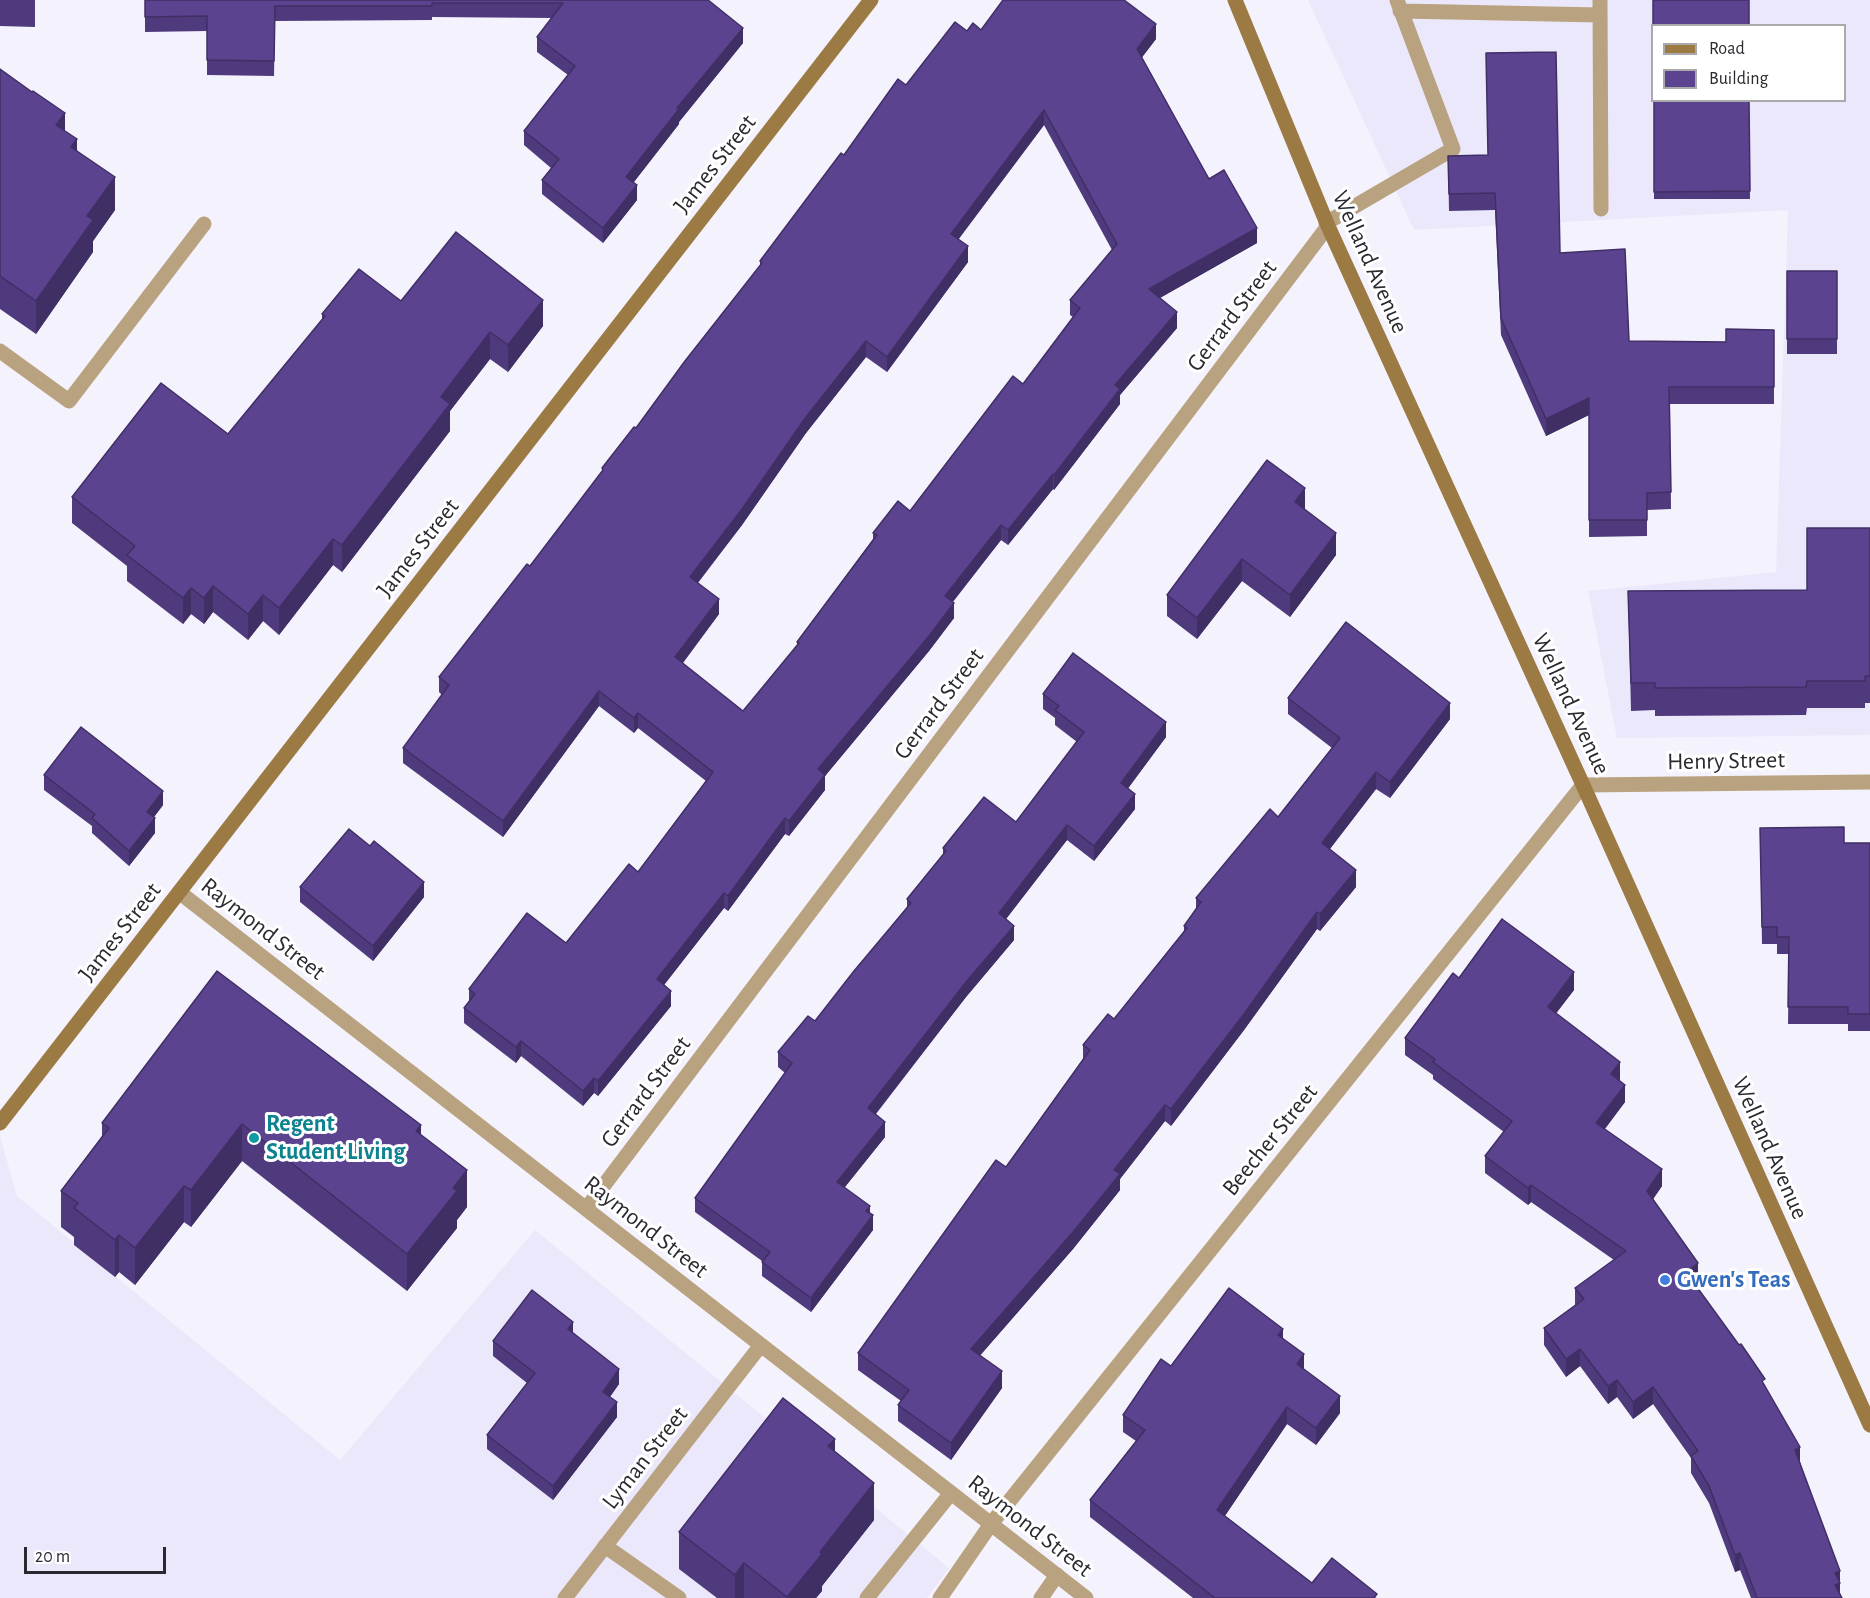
<!DOCTYPE html>
<style>
body{margin:0}
#map{position:relative;width:1870px;height:1598px;overflow:hidden;background:#f4f2fc;font-family:"Alegreya Sans",sans-serif}
canvas{display:block}
.legend{position:absolute;left:1651px;top:24px;width:195px;height:78px;box-sizing:border-box;background:#fff;border:2px solid #aaa9ac;margin:0;padding:8px 10px;list-style:none;font-size:18px;color:#2a292f}
.legend li{display:flex;align-items:center;gap:12px;height:30px}
.legend b{width:30px;border:2px solid #aaa9ac}
.scale{position:absolute;left:24px;top:1547px;width:142px;height:27px;box-sizing:border-box;border:3px solid #2a292f;border-top:0;padding-left:8px;font-size:18px;line-height:21px;white-space:nowrap;color:#2a292f;-webkit-text-stroke:4px #fff;paint-order:stroke}
</style>
<div id="map">
<canvas width="1870" height="1598"></canvas>
<ul class="legend">
<li><b style="height:8px;background:#9c7a44"></b>Road</li>
<li><b style="height:16px;background:#5b4390"></b>Building</li>
</ul>
<div class="scale">20 m</div>
</div>
<script>
const ctx = document.querySelector('canvas').getContext('2d');
ctx.lineJoin = 'round';
function paint(path, color) {
  ctx.fillStyle = color;
  ctx.fill(path, 'evenodd');
}
function shape(rows) {
  const path = new Path2D();
  for (const r of rows) {
    path.moveTo(r[0], r[1]);
    for (let i = 2; i < r.length; i += 2) path.lineTo(r[i], r[i + 1]);
  }
  return path;
}
function strokePath(path, color, width, dash) {
  ctx.strokeStyle = color;
  ctx.lineWidth = width;
  ctx.lineCap = dash ? 'butt' : 'round';
  ctx.setLineDash(dash || []);
  ctx.stroke(path);
}
function drawText(font, color, halo, rows, align = 'center') {
  ctx.font = font + ' "Alegreya Sans",sans-serif';
  ctx.lineWidth = 6;
  ctx.setLineDash([]);
  ctx.textBaseline = 'middle';
  ctx.strokeStyle = halo;
  ctx.fillStyle = color;
  for (const [text, x, y, turn = 0] of rows) {
    ctx.save();
    ctx.translate(x, y);
    ctx.rotate((+turn || 0) * Math.PI / 180);
    ctx.textAlign = isNaN(turn) ? turn : align;
    if (halo) ctx.strokeText(text, 0, 0);
    ctx.fillText(text, 0, 0);
    ctx.restore();
  }
}
paint(shape([
 [1308,0,1870,0,1870,735,1617,738,1588,591,1776,572,1788,210,1414,230],
 [1652,26,1844,26,1844,100,1652,100],
 [0,1136,17,1196,340,1460,535,1230,949,1568,927,1598,0,1598]
]), '#ece8fc');
strokePath(shape([
 [1600,0,1601,209],
 [1400,11,1600,15],
 [1326,223,1453,149,1397,0],
 [0,351,69,401,204,224],
 [605,1546,679,1598],
 [867,1598,951,1493],
 [940,1598,991,1524],
 [1041,1598,1057,1575]
]), '#b9a27f', 15);
strokePath(shape([
 [179,892,1086,1598],
 [586,1209,1328,226],
 [991,1524,1583,785,1870,782],
 [565,1598,761,1345]
]), '#b9a27f', 15);
strokePath(shape([
 [1235,0,1328,226,1583,785,1870,1425],
 [0,1123,871,0]
]), '#9c7a44', 15);
paint(shape([
 [0,0,35,0,35,27,0,26],
 [145,0,708,0,743,43,679,122,679,124,634,182,637,200,603,243,542,194,542,180,551,168,524,145,524,131,568,75,537,52,537,37,552,18,432,17,432,20,275,21,274,76,207,75,207,31,145,32],
 [981,30,1156,39,1142,57,1209,179,1257,243,1160,298,1177,328,1120,395,1120,404,1054,490,1053,489,1008,545,1001,540,953,602,954,618,929,651,825,776,825,790,789,836,785,834,728,911,724,908,664,985,671,1006,598,1096,594,1093,583,1106,521,1056,516,1063,464,1023,464,1008,469,1001,469,989,566,943,638,872,706,781,638,728,634,733,599,706,503,837,403,763,403,748,442,695,439,692,439,677,530,566,602,472,602,468,636,428,760,266,760,261,844,155,906,85,967,31],
 [1044,125,1112,250,1070,300,1070,315,1073,317,1023,384,910,511,873,533,873,539,797,642,797,646,743,711,683,663,719,614,698,583,742,525,806,433,866,357,887,372,968,262,958,240],
 [0,69,65,131,115,210,93,241,93,252,36,334,0,309],
 [1654,100,1749,100,1750,199,1654,199],
 [1487,155,1560,253,1629,341,1726,342,1774,330,1774,404,1670,404,1671,509,1647,510,1647,536,1589,537,1589,415,1546,436,1501,335,1495,210,1449,211,1448,156],
 [1787,271,1837,271,1837,354,1787,354],
 [401,301,543,326,508,372,490,359,450,411,450,431,342,572,333,565,279,635,263,621,248,640,213,612,204,624,191,614,183,624,127,581,127,566,72,523,72,497,228,434,322,320,322,314],
 [1305,510,1336,555,1290,617,1242,581,1197,639,1167,616,1167,595],
 [1870,528,1870,703,1865,703,1865,708,1807,708,1806,715,1655,716,1655,710,1631,711,1628,591,1807,590],
 [1043,694,1166,737,1128,788,1135,809,1094,861,1067,840,1006,919,1014,940,966,997,876,1114,885,1137,844,1188,870,1214,873,1230,811,1312,762,1276,762,1261,695,1212,695,1198,785,1073,778,1067,778,1052,815,1021,907,907,907,899,943,856,943,848,1016,822,1077,742,1055,725,1055,718,1043,709],
 [1288,698,1450,719,1390,798,1376,789,1330,849,1356,887,1320,931,1317,929,1244,1030,1171,1126,1165,1121,1120,1179,1120,1190,1073,1249,980,1355,1002,1388,951,1460,898,1421,898,1405,901,1401,858,1370,858,1353,1006,1167,1083,1059,1083,1045,1114,1019,1184,931,1184,926,1196,910,1196,898,1278,817,1332,748,1288,714],
 [44,775,163,805,154,817,155,833,129,866,92,833,92,826,44,790],
 [1760,828,1844,843,1870,843,1870,1031,1848,1031,1848,1024,1788,1024,1789,954,1777,954,1777,944,1762,944],
 [300,887,424,897,373,961,300,902],
 [217,971,421,1135,467,1207,457,1220,457,1228,407,1291,242,1161,191,1227,184,1222,135,1285,119,1272,115,1277,74,1245,74,1237,61,1227,61,1191,102,1136,102,1123],
 [1459,978,1574,990,1556,1013,1620,1080,1619,1080,1625,1102,1605,1129,1662,1186,1653,1199,1698,1281,1694,1284,1765,1387,1800,1462,1840,1588,1840,1593,1842,1598,1751,1598,1740,1570,1735,1572,1709,1503,1691,1473,1691,1458,1653,1404,1633,1419,1617,1397,1608,1404,1580,1366,1566,1377,1544,1345,1544,1328,1575,1305,1575,1288,1614,1260,1531,1202,1528,1205,1485,1173,1485,1156,1504,1132,1433,1079,1433,1075,1405,1055,1405,1038],
 [573,1334,619,1384,610,1397,617,1417,553,1500,487,1449,487,1435,527,1383,493,1356,493,1341],
 [1283,1339,1304,1369,1340,1413,1316,1445,1287,1424,1225,1516,1312,1583,1377,1598,1193,1598,1090,1517,1090,1500,1136,1441,1123,1432,1123,1415,1171,1366],
 [835,1452,874,1520,822,1586,822,1591,816,1598,717,1598,679,1569,679,1532]
]), '#4e3a7c');
paint(shape([
 [1156,24,1156,39,1137,64,1137,49],
 [743,28,743,43,679,122,679,124,626,192,626,177,677,108],
 [1044,110,1044,125,951,249,951,234],
 [65,113,65,146,56,125],
 [77,139,77,172,71,147],
 [115,177,115,210,93,241,93,252,36,334,36,301,87,216],
 [637,185,637,200,603,243,603,228],
 [1257,228,1257,243,1149,304,1149,289],
 [968,246,968,262,887,372,887,357],
 [543,300,543,326,508,372,508,345],
 [1177,312,1177,328,1120,395,1120,404,1054,490,1054,475,1115,385],
 [490,332,490,359,450,411,450,431,342,572,342,545,441,397],
 [866,341,866,357,806,433,742,525,690,592,690,577,806,417],
 [1589,398,1589,415,1546,436,1546,419],
 [1053,474,1053,489,1008,545,1008,530],
 [1305,488,1305,510,1295,502],
 [1001,525,1001,540,945,611,945,596],
 [1336,533,1336,555,1290,617,1290,595],
 [333,539,333,565,279,635,279,608],
 [1242,559,1242,581,1197,639,1197,618],
 [213,586,213,612,204,624,204,598],
 [191,588,191,614,183,624,183,598],
 [263,595,263,621,248,640,248,614],
 [719,599,719,614,675,673,675,657],
 [954,603,954,618,929,651,825,776,825,790,789,836,789,821,818,769],
 [599,691,599,706,503,837,503,821],
 [1450,703,1450,719,1390,798,1390,782],
 [638,713,638,728,634,733,634,718],
 [1166,722,1166,737,1121,798,1121,783],
 [1376,772,1376,789,1322,859,1322,843],
 [163,791,163,805,147,826,147,812],
 [1135,794,1135,809,1094,861,1094,846],
 [155,818,155,833,129,866,129,851],
 [785,818,785,834,728,911,728,896],
 [1067,825,1067,840,999,928,999,913],
 [1356,870,1356,887,1320,931,1320,914],
 [424,882,424,897,373,961,373,946],
 [724,893,724,908,657,994,657,979],
 [1317,912,1317,929,1244,1030,1171,1126,1171,1109],
 [1014,926,1014,940,966,997,868,1123,868,1108,966,982],
 [1574,972,1574,990,1548,1024,1548,1007],
 [671,991,671,1006,598,1096,598,1081],
 [521,1041,521,1056,516,1063,516,1047],
 [1620,1062,1620,1080,1611,1092,1611,1074],
 [594,1078,594,1093,583,1106,583,1091],
 [1625,1085,1625,1102,1596,1140,1596,1123],
 [1165,1105,1165,1121,1120,1179,1120,1190,1073,1249,971,1366,971,1349],
 [885,1122,885,1137,837,1197,837,1182],
 [242,1124,242,1161,191,1227,191,1190],
 [421,1125,421,1162,416,1131],
 [1662,1169,1662,1186,1647,1208,1647,1191],
 [467,1170,467,1207,457,1220,457,1228,407,1291,407,1254,453,1188],
 [1531,1185,1531,1202,1528,1205,1528,1188],
 [184,1186,184,1222,135,1285,135,1248],
 [870,1206,870,1219,873,1215,873,1230,811,1312,811,1298],
 [119,1235,119,1272,115,1277,115,1240],
 [1698,1263,1698,1281,1686,1289,1686,1272],
 [573,1322,573,1337,568,1329],
 [1283,1329,1283,1346,1278,1335],
 [1580,1349,1580,1366,1566,1377,1566,1359],
 [1304,1354,1304,1371,1297,1364],
 [619,1369,619,1384,603,1406,603,1392],
 [1002,1371,1002,1388,951,1460,951,1443],
 [1617,1380,1617,1397,1608,1404,1608,1386],
 [1653,1387,1653,1404,1633,1419,1633,1402],
 [1340,1396,1340,1413,1316,1445,1316,1428],
 [617,1402,617,1417,553,1500,553,1486],
 [1287,1407,1287,1424,1217,1527,1217,1510],
 [835,1439,835,1475,828,1446],
 [1800,1447,1800,1464,1795,1450],
 [874,1483,874,1520,822,1586,822,1591,816,1598,787,1598,820,1552],
 [1740,1553,1740,1570,1735,1572,1735,1555],
 [744,1563,744,1598,735,1598,735,1575],
 [1840,1571,1840,1598,1835,1598,1835,1573]
]), '#402f65');
const building = shape([
 [145,0,708,0,743,28,677,108,679,109,626,177,637,185,603,228,542,180,559,159,524,131,575,66,537,37,563,3,432,3,432,6,275,6,274,61,207,60,207,16,145,17,145,0],
 [1003,0,1124,0,1156,24,1137,49,1209,179,1224,170,1257,228,1149,289,1177,312,1115,385,1120,389,1054,475,1053,474,1008,530,1001,525,945,596,954,603,929,636,818,769,825,775,789,821,785,818,728,896,724,893,657,979,671,991,598,1081,594,1078,583,1091,521,1041,516,1047,464,1008,475,994,469,989,527,913,566,943,629,864,638,872,713,772,638,713,634,718,599,691,503,821,403,748,449,685,439,677,527,564,530,566,603,470,602,468,634,427,636,428,685,361,762,263,760,261,841,153,844,155,898,79,906,85,955,22,967,31,973,23,981,30,1003,0],
 [1044,110,1117,244,1070,300,1080,308,1023,384,1013,376,910,511,898,501,873,533,877,535,797,642,799,643,743,711,675,657,719,599,690,577,742,509,806,417,866,341,887,357,968,246,951,234,1044,110],
 [1653,0,1749,0,1749,26,1653,26,1653,0],
 [1556,52,1560,253,1625,249,1629,341,1726,342,1726,329,1774,330,1774,387,1669,387,1671,492,1647,493,1647,520,1589,520,1589,398,1546,419,1501,318,1495,193,1449,194,1448,156,1488,155,1486,53,1556,52],
 [0,69,32,92,33,91,65,113,56,125,77,139,71,147,115,177,87,216,93,220,36,301,0,276,0,69],
 [1654,100,1749,100,1750,191,1654,192,1654,100],
 [456,232,543,300,508,345,490,332,441,397,450,404,342,545,333,539,279,608,263,595,248,614,213,586,204,598,191,588,183,598,127,555,135,546,72,497,161,383,228,434,325,316,322,314,359,269,401,301,456,232],
 [1787,271,1837,271,1837,339,1787,339,1787,271],
 [1267,460,1305,488,1295,502,1336,533,1290,595,1242,559,1197,618,1167,595,1267,460],
 [1807,528,1870,528,1870,676,1865,676,1865,681,1807,681,1806,687,1655,688,1655,683,1631,683,1628,591,1807,590,1807,528],
 [1346,622,1450,703,1390,782,1376,772,1322,843,1356,870,1320,914,1317,912,1244,1014,1171,1109,1165,1105,1114,1170,1120,1174,1073,1232,971,1349,1002,1371,951,1443,898,1405,909,1390,858,1353,996,1160,1006,1167,1090,1050,1083,1045,1108,1014,1114,1019,1187,928,1184,926,1201,902,1196,898,1270,809,1278,817,1340,738,1288,698,1346,622],
 [1073,653,1166,722,1121,783,1135,794,1094,846,1067,825,999,913,1014,926,966,982,868,1108,885,1122,837,1182,870,1206,866,1211,873,1215,811,1298,762,1262,770,1252,695,1198,792,1063,778,1052,808,1016,815,1021,854,971,911,903,907,899,946,851,943,848,984,797,1016,822,1084,732,1055,710,1059,706,1043,694,1073,653],
 [81,727,163,791,147,812,155,818,129,851,92,818,95,814,44,775,81,727],
 [1844,827,1844,843,1870,843,1870,1014,1848,1014,1848,1007,1788,1007,1789,937,1777,937,1777,927,1762,927,1760,828,1844,827],
 [349,829,370,846,374,841,424,882,373,946,300,887,349,829],
 [1502,919,1574,972,1548,1007,1620,1062,1611,1074,1625,1085,1596,1123,1662,1169,1647,1191,1698,1263,1686,1272,1739,1345,1741,1344,1765,1379,1762,1381,1800,1447,1795,1450,1840,1571,1835,1573,1840,1583,1835,1585,1842,1598,1757,1598,1740,1553,1735,1555,1709,1486,1691,1456,1698,1451,1653,1387,1633,1402,1617,1380,1608,1386,1580,1349,1566,1359,1544,1328,1584,1299,1575,1288,1626,1251,1531,1185,1528,1188,1485,1156,1512,1121,1433,1062,1435,1059,1405,1038,1453,973,1459,978,1502,919],
 [217,971,421,1125,416,1131,467,1170,453,1188,457,1191,407,1254,242,1124,191,1190,184,1186,135,1248,119,1235,115,1240,74,1208,78,1203,61,1191,109,1128,102,1123,217,971],
 [1229,1288,1283,1329,1278,1335,1304,1354,1297,1364,1340,1396,1316,1428,1287,1407,1217,1510,1312,1583,1332,1558,1377,1594,1374,1598,1215,1598,1090,1500,1145,1430,1123,1415,1161,1359,1171,1366,1229,1288],
 [532,1290,573,1322,568,1329,619,1369,603,1392,617,1402,553,1486,487,1435,535,1373,493,1341,532,1290],
 [783,1398,835,1439,828,1446,874,1483,820,1552,822,1554,787,1597,744,1563,735,1575,679,1532,783,1398]
]);
paint(building, '#5b4390');
strokePath(building, '#402f65', 1.5);
for (const [x, y, r, color] of [
 [254,1138,6,"#0f9aa8"],
 [1665,1280,6,"#3f7fe0"]
]) {
  const dot = new Path2D();
  dot.arc(x, y, r, 0, 2 * Math.PI);
  ctx.fillStyle = color;
  ctx.fill(dot);
  strokePath(dot, '#fff', 2);
}
drawText('24px', '#2a292f', '#fff', [
 ["James Street",715,164,-52],
 ["Welland Avenue",1370,262,66],
 ["Gerrard Street",1232,316,-53],
 ["James Street",418,548,-52],
 ["Gerrard Street",939,704,-53],
 ["Welland Avenue",1571,704,65],
 ["Henry Street",1726,761,-1],
 ["Raymond Street",263,929,38],
 ["James Street",120,932,-52],
 ["Gerrard Street",646,1092,-53],
 ["Beecher Street",1270,1140,-51],
 ["Welland Avenue",1770,1148,66],
 ["Raymond Street",646,1227,38],
 ["Lyman Street",645,1458,-52],
 ["Raymond Street",1030,1526,38]
]);
drawText('bold 24px', '#0d838f', '#fff', [
 ["Regent",266,1124],
 ["Student Living",266,1152]
], 'left');
drawText('bold 24px', '#366cbe', '#fff', [
 ["Gwen's Teas",1677,1280]
], 'left');
</script>
